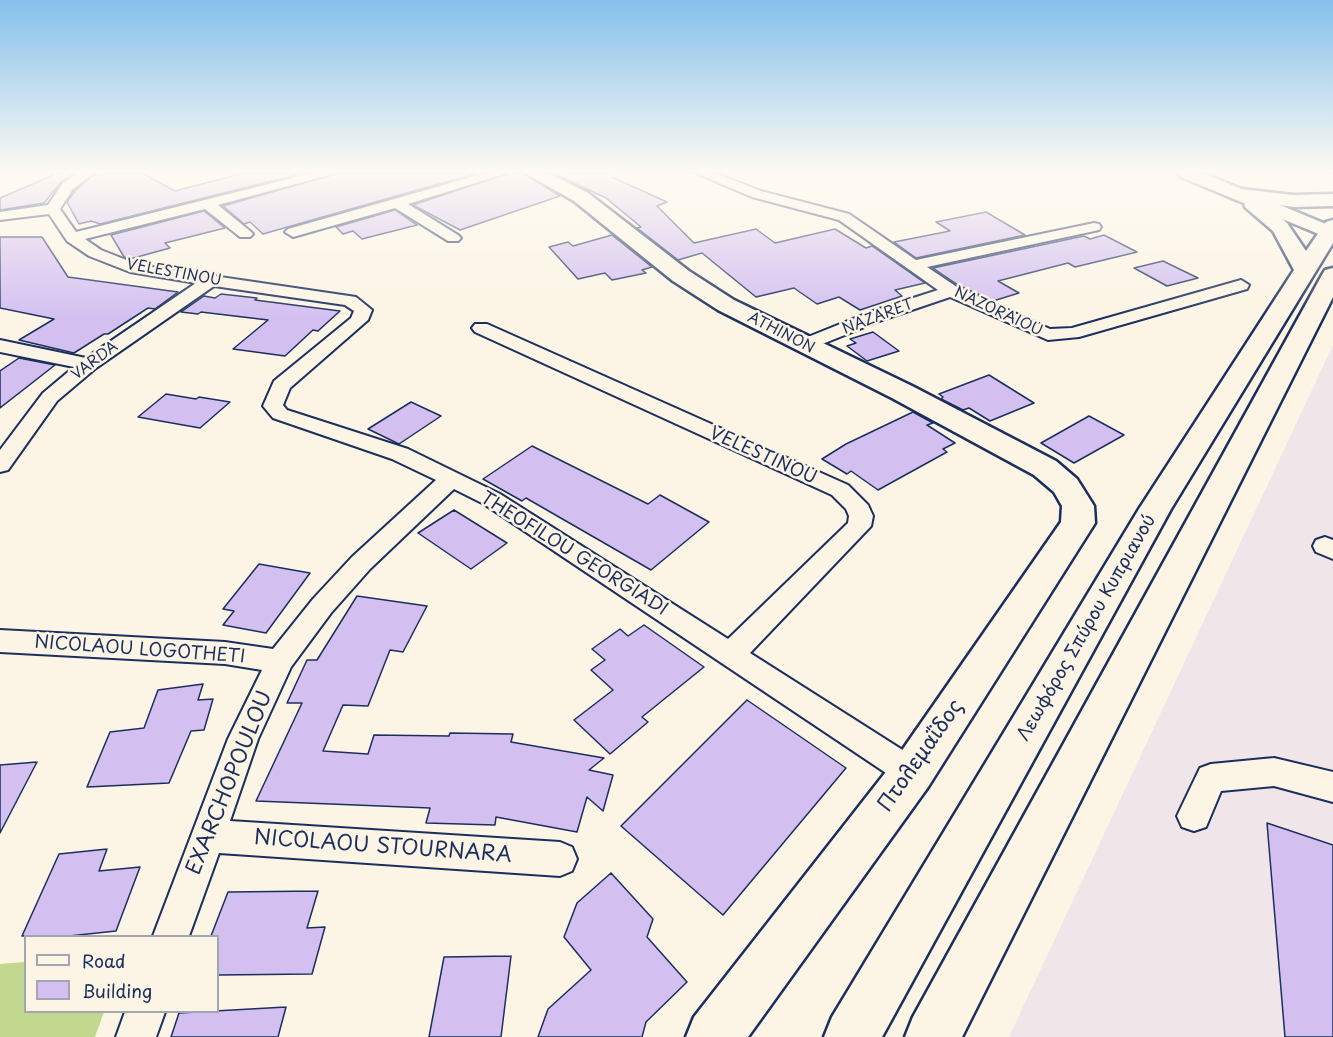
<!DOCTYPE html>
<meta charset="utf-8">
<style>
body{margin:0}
#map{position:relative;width:1333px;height:1037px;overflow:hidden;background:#fcf5e5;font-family:"Playpen Sans",sans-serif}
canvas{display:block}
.legend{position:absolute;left:24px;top:935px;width:195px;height:78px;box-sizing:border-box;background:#fcf5e5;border:2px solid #a2a6af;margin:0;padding:8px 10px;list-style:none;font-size:18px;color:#1b2f5e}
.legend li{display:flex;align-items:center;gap:12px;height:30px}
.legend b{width:30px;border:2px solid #a2a6af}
</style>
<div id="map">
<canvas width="1333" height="1037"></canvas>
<ul class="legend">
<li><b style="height:8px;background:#fcf5e5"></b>Road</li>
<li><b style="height:16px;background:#d3c0f1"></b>Building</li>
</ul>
</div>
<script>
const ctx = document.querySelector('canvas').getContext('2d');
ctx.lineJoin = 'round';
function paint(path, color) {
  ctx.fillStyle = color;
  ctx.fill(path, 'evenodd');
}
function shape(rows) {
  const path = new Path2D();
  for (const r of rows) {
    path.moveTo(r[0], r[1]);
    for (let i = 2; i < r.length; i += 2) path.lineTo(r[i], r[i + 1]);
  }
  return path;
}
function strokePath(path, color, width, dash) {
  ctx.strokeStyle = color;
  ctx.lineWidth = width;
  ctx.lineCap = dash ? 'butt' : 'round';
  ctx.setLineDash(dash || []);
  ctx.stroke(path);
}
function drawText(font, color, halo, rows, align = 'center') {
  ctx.font = font + ' "Playpen Sans",sans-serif';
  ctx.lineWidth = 5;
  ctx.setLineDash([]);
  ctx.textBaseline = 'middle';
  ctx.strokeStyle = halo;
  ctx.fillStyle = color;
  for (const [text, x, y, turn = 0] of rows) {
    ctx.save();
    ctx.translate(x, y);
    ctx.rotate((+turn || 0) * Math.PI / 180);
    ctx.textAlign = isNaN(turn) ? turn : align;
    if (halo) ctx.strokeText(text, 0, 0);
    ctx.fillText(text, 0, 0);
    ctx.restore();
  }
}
paint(shape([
 [1333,345,1333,1037,1009,1037]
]), '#f0e5e9');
paint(shape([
 [25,962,26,1012,104,1012,95,1037,0,1037,0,964]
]), '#c1d88e');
const building = shape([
 [52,173,74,173,61,182,44,203,0,210,0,198,53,175,52,173],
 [104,173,142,173,175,191,244,173,303,173,100,224,91,221,79,224,67,202,75,191,92,176,104,173],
 [338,173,477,173,263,234,250,222,244,224,223,206,338,173],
 [509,173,523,173,560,196,460,230,413,205,509,173],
 [553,173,614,173,612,177,667,202,657,206,694,243,756,229,775,243,835,229,866,248,872,246,925,283,895,290,902,296,860,310,839,297,817,304,794,288,756,297,702,253,678,260,637,228,641,227,606,198,553,173],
 [395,210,417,225,362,239,353,231,343,234,336,227,395,210],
 [204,211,225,228,165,243,170,248,130,259,124,257,111,235,204,211],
 [986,212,1025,235,916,258,894,242,950,231,936,222,986,212],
 [612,235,652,267,642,270,646,273,612,280,605,273,578,279,549,247,568,242,573,246,612,235],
 [1104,235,1137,252,1075,267,1068,263,998,281,1019,293,993,301,958,285,933,268,1084,236,1090,239,1104,235],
 [0,237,42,237,68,277,178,292,155,309,148,308,108,334,104,334,74,353,19,340,54,319,0,308,0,237],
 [1163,261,1198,278,1167,286,1134,268,1163,261],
 [221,294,257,298,255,300,340,311,318,331,313,330,285,356,233,349,268,320,201,312,198,314,181,312,204,296,215,298,221,294],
 [873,332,899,351,867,361,847,346,856,343,850,339,873,332],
 [19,358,55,365,0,408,0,371,19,358],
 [989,375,1034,403,990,421,969,408,963,410,941,399,943,397,939,394,989,375],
 [166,394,196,399,199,397,230,402,200,428,138,417,166,394],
 [411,402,441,416,399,444,368,429,411,402],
 [913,412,933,423,927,425,955,443,943,449,947,452,878,490,851,471,847,474,822,459,846,444,913,412],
 [1089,416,1124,435,1074,463,1041,443,1089,416],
 [532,446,648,504,660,495,709,522,651,570,526,498,522,501,483,479,532,446],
 [454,510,507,543,471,569,418,533,454,510],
 [259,564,310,573,266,633,223,625,234,611,223,609,259,564],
 [357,596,427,606,403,652,390,650,368,706,343,705,323,751,368,754,374,735,449,736,450,733,513,734,511,742,604,758,589,770,613,775,603,811,587,797,577,832,496,817,495,825,426,823,430,808,256,801,302,703,287,703,307,660,317,660,357,596],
 [644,625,704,667,642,717,648,722,610,754,574,720,613,690,591,670,605,660,592,649,620,629,628,636,644,625],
 [203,684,198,700,213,699,204,730,191,731,169,783,87,787,110,732,144,728,158,690,203,684],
 [747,700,846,768,723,915,621,826,747,700],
 [37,762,0,833,0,765,37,762],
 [1267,823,1333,845,1333,1037,1285,1037,1267,823],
 [107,849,99,871,140,867,116,931,69,936,22,936,59,854,107,849],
 [611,873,653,919,647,937,687,982,646,1022,642,1037,538,1037,548,1009,591,970,564,937,577,903,611,873],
 [318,891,307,928,325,927,312,974,218,975,218,936,211,936,228,892,318,891],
 [511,956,501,1037,429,1037,444,957,511,956],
 [286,1007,278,1037,171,1037,179,1013,286,1007]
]);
paint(building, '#d3c0f1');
strokePath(building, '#1b2f5e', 1.5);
const street = shape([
 [78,173,93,173,73,189,60,209,76,232,313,173,336,173,218,205,250,231,253,234,250,237,240,237,205,209,85,239,101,250,139,265,356,297,372,310,368,320,290,388,283,405,287,410,408,449,500,494,728,639,848,523,849,516,846,509,832,495,475,332,472,328,475,324,487,324,848,485,868,505,873,516,871,526,750,653,923,763,928,773,923,783,912,787,901,783,484,504,454,489,370,569,331,613,291,667,258,739,230,821,560,842,572,847,577,859,572,871,560,876,219,853,189,936,153,936,228,739,262,670,225,664,0,652,0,630,225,642,273,649,313,599,352,557,436,480,392,459,273,418,263,406,274,381,351,318,354,311,345,305,214,286,96,368,57,401,8,470,0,472,0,450,43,393,74,367,0,352,0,340,86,358,196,283,130,272,89,256,67,241,49,214,0,220,0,212,48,205,63,183,78,173],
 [486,173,507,173,408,204,458,235,461,238,458,241,448,241,395,208,293,237,285,232,288,229,486,173],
 [696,173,715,173,761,191,849,214,916,260,1094,223,1099,224,1101,227,1099,230,927,267,957,287,1050,329,1072,328,1241,280,1249,285,1247,289,1079,337,1048,340,950,297,882,320,805,351,796,345,798,341,870,312,938,290,839,220,752,197,696,173],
 [1325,537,1333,540,1333,559,1316,552,1313,546,1316,540,1325,537],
 [1274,758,1333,772,1333,802,1274,786,1221,791,1206,827,1194,831,1182,827,1177,816,1200,768,1211,764,1274,758],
 [125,1012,165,1012,156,1037,116,1037,125,1012]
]);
const secondary = shape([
 [525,173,548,173,588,193,689,271,734,300,912,386,1056,461,1077,479,1094,506,1095,523,928,787,748,1037,686,1037,694,1017,896,759,1061,522,1062,506,1054,492,1034,475,892,398,718,310,673,281,574,201,525,173],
 [1178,173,1203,173,1333,227,1333,240,1181,177,1178,173]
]);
const primary = shape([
 [1241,189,1294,195,1333,194,1333,206,1294,207,1264,203,1287,223,1306,251,1326,222,1333,220,1333,243,1171,509,882,1037,824,1037,832,1017,1139,509,1294,270,1273,231,1245,207,1244,201,1234,199,1231,195,1241,189],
 [1333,268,1333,297,962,1037,905,1037,913,1017,1322,275,1325,270,1333,268]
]);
strokePath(street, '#1b2f5e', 4);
strokePath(secondary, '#1b2f5e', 5);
strokePath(primary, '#1b2f5e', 5);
paint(street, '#fcf5e5');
paint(secondary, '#fcf5e5');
paint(primary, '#fcf5e5');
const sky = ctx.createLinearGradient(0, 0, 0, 318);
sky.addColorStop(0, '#85c0ec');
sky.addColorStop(0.54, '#fefaf3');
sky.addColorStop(1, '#fefaf300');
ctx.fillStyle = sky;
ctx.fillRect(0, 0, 1333, 318);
drawText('15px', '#1b2f5e', '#fcf5e5', [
 ["VELESTINOU",174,273,10],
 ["NAZORAIOU",998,312,25],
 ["NAZARET",878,317,-21],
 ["ATHINON",781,333,27],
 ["VARDA",95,361,-37]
]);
drawText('18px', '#1b2f5e', '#fcf5e5', [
 ["VELESTINOU",763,456,24],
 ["THEOFILOU GEORGIADI",574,554,32],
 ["Λεωφόρος Σπύρου Κυπριανού",1087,628,-60],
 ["NICOLAOU LOGOTHETI",140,650,4]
]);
drawText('21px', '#1b2f5e', '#fcf5e5', [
 ["Πτολεμαΐδος",921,756,-55],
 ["EXARCHOPOULOU",230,783,-68],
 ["NICOLAOU STOURNARA",383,847,4]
]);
</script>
